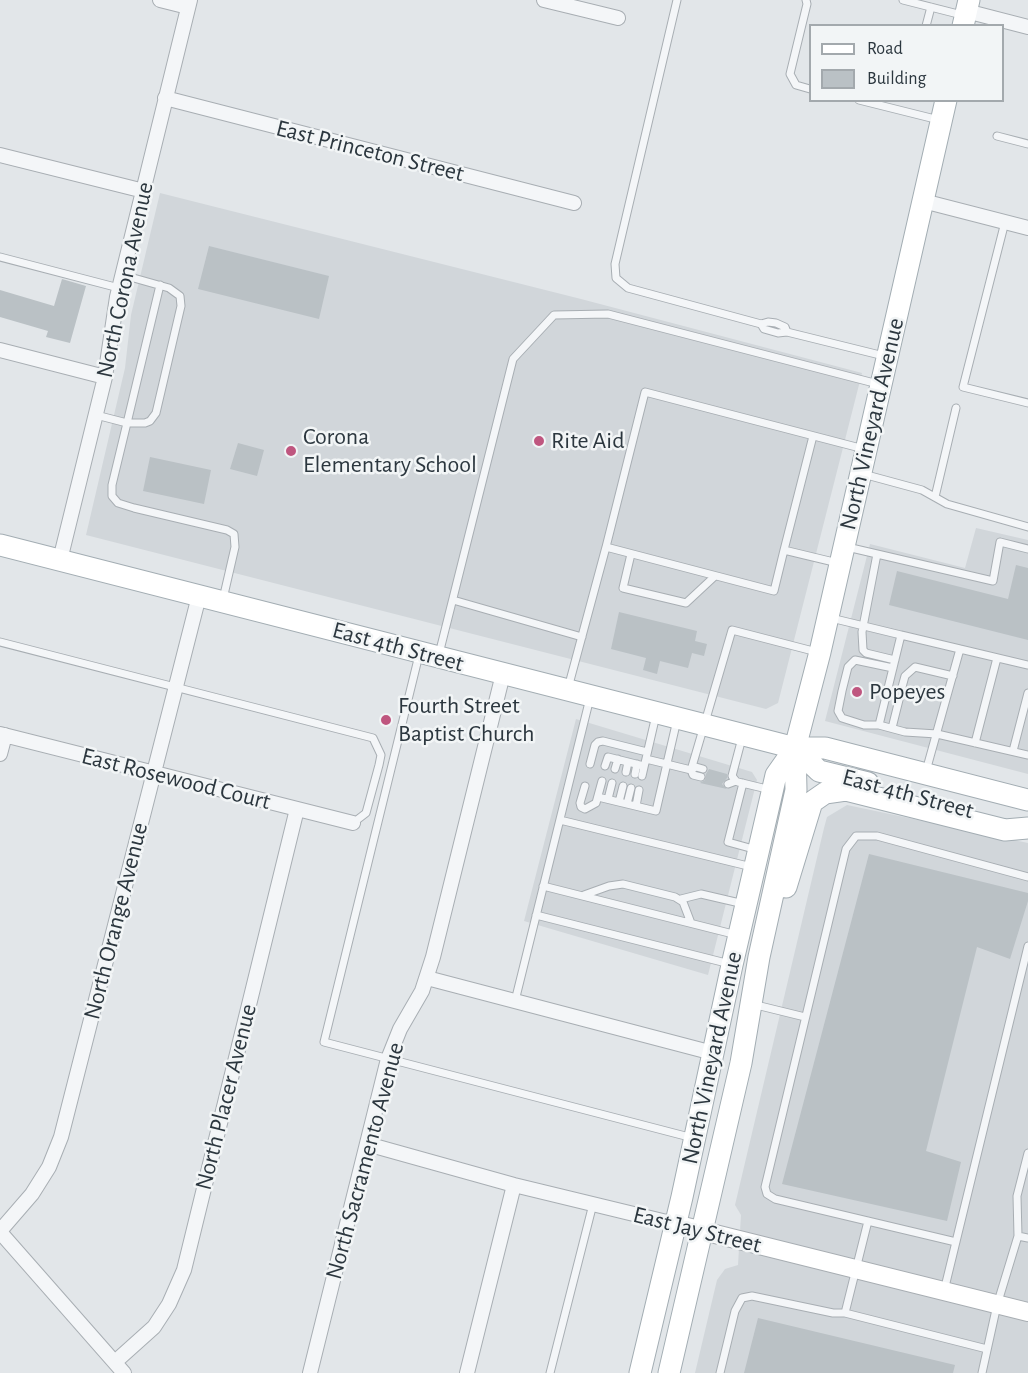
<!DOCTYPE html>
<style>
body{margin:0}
#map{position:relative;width:1028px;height:1373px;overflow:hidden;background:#e2e6e9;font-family:"Alegreya Sans",sans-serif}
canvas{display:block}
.legend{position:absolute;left:809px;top:24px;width:195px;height:78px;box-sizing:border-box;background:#f2f5f6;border:2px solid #a3a9ad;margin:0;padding:8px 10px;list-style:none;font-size:18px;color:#2c373f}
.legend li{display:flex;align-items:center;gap:12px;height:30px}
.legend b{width:30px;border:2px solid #a3a9ad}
</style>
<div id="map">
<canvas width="1028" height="1373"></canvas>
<ul class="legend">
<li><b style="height:8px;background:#fff"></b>Road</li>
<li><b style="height:16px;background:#bac1c5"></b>Building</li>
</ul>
</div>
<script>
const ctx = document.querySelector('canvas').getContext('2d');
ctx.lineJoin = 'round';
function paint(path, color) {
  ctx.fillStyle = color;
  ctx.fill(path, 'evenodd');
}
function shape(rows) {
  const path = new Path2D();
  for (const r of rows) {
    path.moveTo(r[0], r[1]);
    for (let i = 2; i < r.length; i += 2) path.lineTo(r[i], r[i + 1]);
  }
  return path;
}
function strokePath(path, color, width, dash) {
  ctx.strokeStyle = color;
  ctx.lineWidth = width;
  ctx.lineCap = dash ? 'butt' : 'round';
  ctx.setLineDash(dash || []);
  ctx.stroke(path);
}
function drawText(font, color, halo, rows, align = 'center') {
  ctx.font = font + ' "Alegreya Sans",sans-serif';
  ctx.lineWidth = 5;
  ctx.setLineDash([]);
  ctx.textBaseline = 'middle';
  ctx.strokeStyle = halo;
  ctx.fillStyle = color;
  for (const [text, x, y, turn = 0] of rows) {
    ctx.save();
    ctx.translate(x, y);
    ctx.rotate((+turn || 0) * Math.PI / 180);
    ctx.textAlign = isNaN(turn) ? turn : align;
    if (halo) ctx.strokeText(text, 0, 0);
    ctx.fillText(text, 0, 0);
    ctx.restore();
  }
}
paint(shape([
 [160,193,581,299,862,373,778,703,766,709,86,535,125,368,131,315],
 [976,528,1028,540,1028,774,825,721,870,544,965,568],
 [576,719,752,772,757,780,708,975,524,921],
 [847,805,1028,843,1028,1373,695,1373,717,1280,725,1269,738,1265,741,1215,735,1205,824,828,827,817]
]), '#d1d6da');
paint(shape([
 [209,246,329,276,319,319,198,289],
 [62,279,86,286,70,343,46,337,48,331,0,317,0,290,54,306],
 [238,443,264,450,257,476,230,469],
 [150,457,211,470,204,504,143,491],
 [1016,565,1028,568,1028,640,889,605,897,571,1008,599],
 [619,612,697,631,695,641,707,644,704,656,692,653,688,668,660,661,657,674,643,670,646,658,611,649],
 [709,769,727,774,727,778,722,784,727,789,700,783,705,780,706,774],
 [869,854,1028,893,1028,901,1010,959,977,947,926,1151,961,1162,947,1221,782,1184],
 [758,1318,955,1365,953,1373,744,1373]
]), '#bac1c5');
const lane = shape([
 [677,0,615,264,616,278,628,288,761,324,768,322,776,323,785,327,787,332],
 [806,0,807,4,790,74,796,85,810,89],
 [903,0,962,15],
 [926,26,931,7],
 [859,100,939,120],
 [997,136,1028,144],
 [1005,222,963,387,1028,403],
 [0,257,119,288],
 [123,275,169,288,180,296,181,306,156,413,150,421,145,423,127,423,112,485,112,496,118,503,134,508,227,530,234,534,235,547,223,599],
 [761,324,764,329,778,333,787,332,884,356],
 [96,415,127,423,160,285],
 [863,474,922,490,947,504,1028,527],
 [935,497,956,408],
 [847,547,993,581,1000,542,1028,549],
 [784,550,813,436],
 [631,554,623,588,686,603,715,576],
 [877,554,862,632,863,650,866,653,895,660],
 [838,563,784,550,774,591,606,547,645,392,864,449],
 [453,600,582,637],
 [831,618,901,635,879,725,905,732,937,734,1028,755],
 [901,635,960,649],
 [0,642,373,738,381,755,379,765,366,813,353,823],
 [439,654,513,359,554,315,608,314,878,384],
 [419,655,324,1042,693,1138],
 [902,687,905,676,915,667,953,676],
 [568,688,606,547],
 [879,725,864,725,842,718,838,711,842,691,848,667,855,660,893,668],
 [892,728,899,700],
 [975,743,997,658],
 [1013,751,1028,693],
 [646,759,691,770,732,630,817,652],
 [590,764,595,745,598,742,603,741,647,752],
 [605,766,608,757,644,766],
 [615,769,618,759],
 [926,771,960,649,1028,665],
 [626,772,628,762],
 [635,774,637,764],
 [642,776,656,715],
 [701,777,693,775,691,770,696,767,703,769],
 [738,782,771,790],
 [743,783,728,842,757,850],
 [728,784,736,781,732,776,742,738],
 [585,786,580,803,581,807,585,809,596,803,602,781],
 [598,797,656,811,677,720],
 [608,799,612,783],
 [619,802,623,786],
 [627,804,631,788],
 [636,806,639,790],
 [560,820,752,867],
 [543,886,737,935],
 [584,895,609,886,623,884,675,897,683,902,691,923],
 [681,899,701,894,744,904],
 [536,915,730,964],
 [515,1001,590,698],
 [752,1004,805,1017],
 [1018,1236,1028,1238],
 [956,1242,775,1199,767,1194,765,1187,846,849,856,836,877,836,1028,877],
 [944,1291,1028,946],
 [845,1313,987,1349],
 [550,1373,593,1204],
 [720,1373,735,1311,742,1298,752,1296,833,1313,845,1313,868,1221],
 [982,1373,997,1305,1018,1236,1017,1196,1028,1153]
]);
const street = shape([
 [160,0,188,7],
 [544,0,618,18],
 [966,11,1028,27],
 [165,98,574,203],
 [0,155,144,191],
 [923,201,1028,228],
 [0,350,105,377],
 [60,560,105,377,117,297,190,0],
 [0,734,353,823],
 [0,754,5,735],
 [427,978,713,1053],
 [367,1144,514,1185,675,1224],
 [0,1231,32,1194,49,1167,61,1137,199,596],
 [0,1232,124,1373],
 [115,1362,154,1327,169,1304,184,1270,297,809],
 [310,1373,388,1059,400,1029,422,991,433,957,503,674],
 [467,1373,514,1185]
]);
const secondary = shape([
 [675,1224,1028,1312]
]);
const primary = shape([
 [963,26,969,0],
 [0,545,795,748,825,748,1028,800],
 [795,748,819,771,868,783],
 [786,887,812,802,825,793,846,790,1005,830,1028,828],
 [640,1373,682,1197,732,965,776,775,795,748],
 [669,1373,741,1063,759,957,796,790,795,748,820,652,946,100]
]);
strokePath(lane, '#a8aeb3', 9);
strokePath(street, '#a8aeb3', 16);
strokePath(secondary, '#a8aeb3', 20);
strokePath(primary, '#a3adb3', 23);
strokePath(lane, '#f4f6f8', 7);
strokePath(street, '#f4f6f8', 14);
strokePath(secondary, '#fff', 18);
strokePath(primary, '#fff', 21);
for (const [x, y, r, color] of [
 [539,441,6,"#bf567f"],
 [291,451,6,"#bf567f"],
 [857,692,6,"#bf567f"],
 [386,720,6,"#bf567f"]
]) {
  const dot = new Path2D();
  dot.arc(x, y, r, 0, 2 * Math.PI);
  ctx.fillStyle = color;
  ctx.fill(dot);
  strokePath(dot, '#f2f5f6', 2);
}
drawText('24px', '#2c373f', '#f2f5f6', [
 ["East Princeton Street",370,151,14],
 ["North Corona Avenue",125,280,-78],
 ["North Vineyard Avenue",872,424,-77],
 ["East 4th Street",398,647,15],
 ["East Rosewood Court",176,779,14],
 ["East 4th Street",908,794,15],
 ["North Orange Avenue",116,921,-76],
 ["North Vineyard Avenue",712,1058,-78],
 ["North Placer Avenue",226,1097,-76],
 ["North Sacramento Avenue",365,1161,-75],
 ["East Jay Street",697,1230,14]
]);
drawText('24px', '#2c373f', '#f2f5f6', [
 ["Corona",303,437],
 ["Elementary School",303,465],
 ["Rite Aid",551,441],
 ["Popeyes",869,692],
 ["Fourth Street",398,706],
 ["Baptist Church",398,734]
], 'left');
</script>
